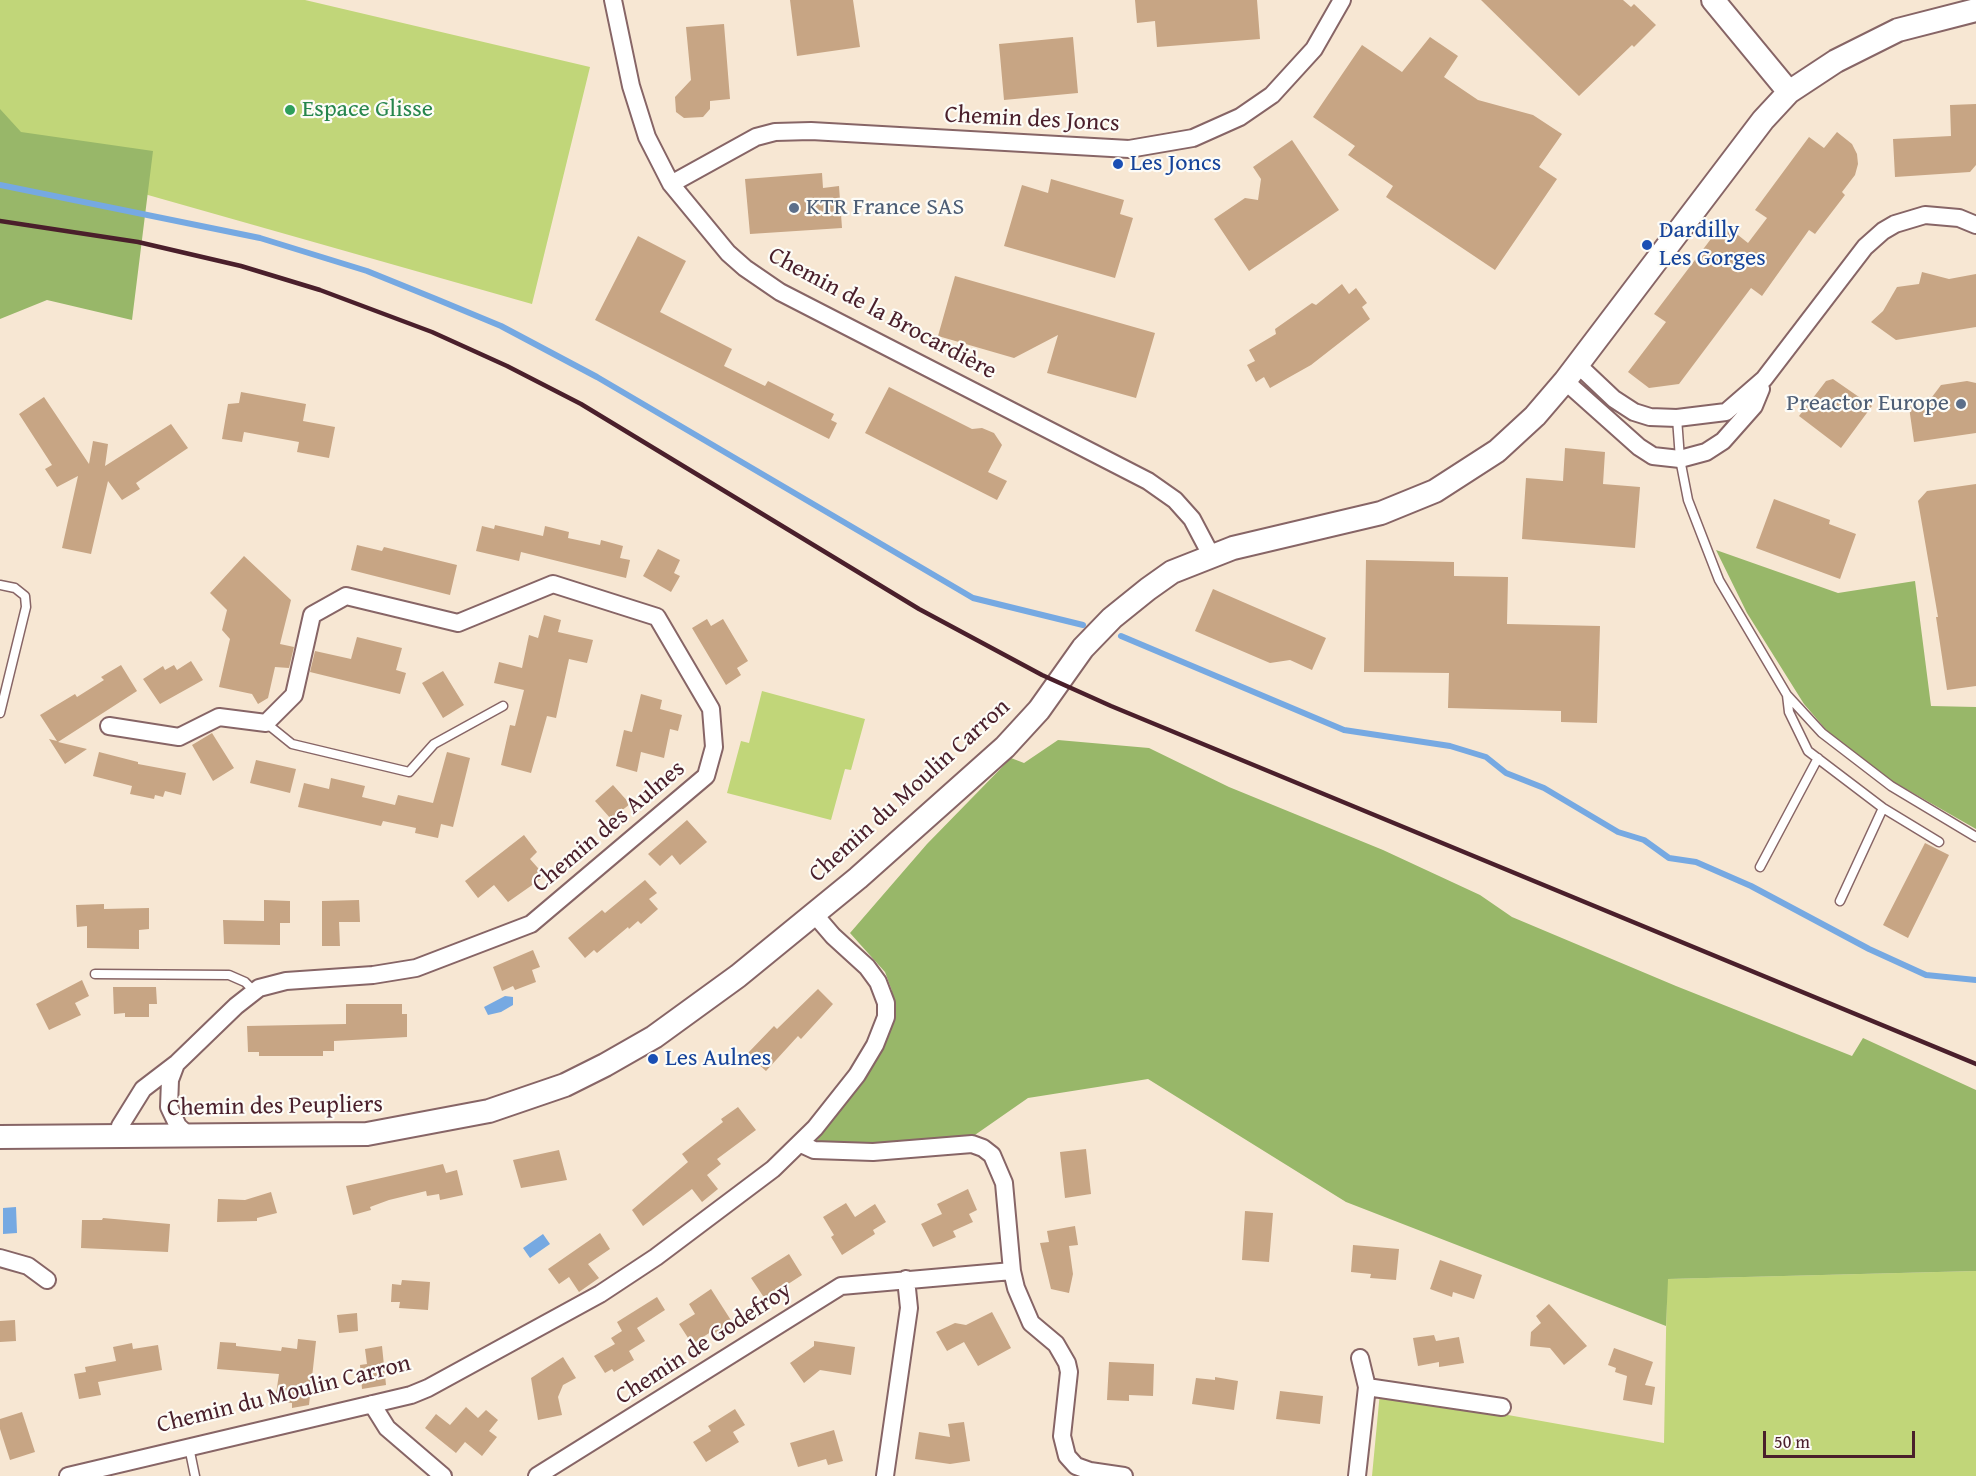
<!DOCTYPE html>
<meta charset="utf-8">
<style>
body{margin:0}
#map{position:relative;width:1976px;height:1476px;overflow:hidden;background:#f7e7d3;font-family:"Gentium Book Plus",serif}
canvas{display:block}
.scale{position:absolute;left:1763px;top:1431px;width:152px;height:27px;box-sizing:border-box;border:3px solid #4a1f2b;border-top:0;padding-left:8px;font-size:18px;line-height:21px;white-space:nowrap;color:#4a1f2b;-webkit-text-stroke:4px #fdfcf7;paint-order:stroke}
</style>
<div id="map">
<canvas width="1976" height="1476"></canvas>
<div class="scale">50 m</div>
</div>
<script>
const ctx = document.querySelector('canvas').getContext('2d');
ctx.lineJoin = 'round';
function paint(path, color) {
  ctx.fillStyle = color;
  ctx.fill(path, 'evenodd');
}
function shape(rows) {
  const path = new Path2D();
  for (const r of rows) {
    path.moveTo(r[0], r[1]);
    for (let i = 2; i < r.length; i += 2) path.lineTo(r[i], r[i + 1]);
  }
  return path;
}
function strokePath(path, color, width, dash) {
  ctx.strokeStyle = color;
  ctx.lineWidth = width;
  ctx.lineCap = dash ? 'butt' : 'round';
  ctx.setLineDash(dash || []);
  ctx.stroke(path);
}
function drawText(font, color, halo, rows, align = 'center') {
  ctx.font = font + ' "Gentium Book Plus",serif';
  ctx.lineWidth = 4.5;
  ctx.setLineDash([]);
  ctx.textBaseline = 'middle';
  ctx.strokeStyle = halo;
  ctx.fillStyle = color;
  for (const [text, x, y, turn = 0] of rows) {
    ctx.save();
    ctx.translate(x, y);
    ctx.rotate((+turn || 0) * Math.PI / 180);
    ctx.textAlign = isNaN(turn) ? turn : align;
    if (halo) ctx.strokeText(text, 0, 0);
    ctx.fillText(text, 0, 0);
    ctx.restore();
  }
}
paint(shape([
 [0,0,305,0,590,67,532,304,0,153],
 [762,691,865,719,851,770,845,769,831,820,727,793,741,741,749,743],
 [1976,1271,1976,1476,1372,1476,1380,1392,1664,1443,1667,1279]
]), '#c1d679');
paint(shape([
 [0,109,21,132,153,151,132,320,47,300,0,319],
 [1716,550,1838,593,1915,581,1931,706,1976,707,1976,829,1892,781,1828,732,1804,704,1747,613],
 [1058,740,1149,748,1229,787,1383,850,1480,895,1512,917,1676,986,1852,1056,1863,1038,1976,1090,1976,1271,1668,1279,1666,1326,1346,1202,1148,1079,1028,1098,972,1137,864,1147,815,1143,881,1048,892,1018,892,991,885,972,850,933,927,844,1011,758,1024,763]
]), '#98b769');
paint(shape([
 [505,996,513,997,513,1005,501,1012,488,1015,484,1007],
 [16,1207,17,1233,3,1234,3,1208],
 [543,1234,550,1244,530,1258,523,1248]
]), '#76a9e2');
strokePath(shape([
 [0,185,260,238,367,271,436,299,501,326,597,377,973,598,1083,625],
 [1121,636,1344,730,1450,746,1486,757,1506,773,1544,788,1618,832,1644,840,1669,858,1696,862,1751,886,1869,949,1926,975,1976,980]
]), '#76a9e2', 6);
paint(shape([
 [790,0,853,0,860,47,797,56],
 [1135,0,1257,0,1260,39,1157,47,1155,21,1137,23],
 [1481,0,1623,0,1631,7,1634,4,1656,25,1634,47,1632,45,1579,96],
 [724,24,730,99,710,101,710,109,703,117,684,118,676,112,675,97,691,80,686,27],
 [1073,37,1078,93,1004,100,999,44],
 [1430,37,1458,56,1444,77,1478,100,1533,115,1562,134,1539,167,1557,179,1495,270,1386,197,1393,186,1348,155,1355,146,1313,117,1362,45,1402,72],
 [1976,104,1976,165,1970,172,1895,177,1893,139,1951,136,1950,105],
 [1837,132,1852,144,1857,154,1858,164,1855,175,1842,192,1845,195,1815,234,1809,230,1762,296,1751,288,1679,384,1649,388,1628,372,1666,322,1654,314,1723,223,1748,243,1767,218,1755,210,1809,137,1824,148],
 [1292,140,1339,210,1249,271,1214,219,1245,198,1258,200,1261,179,1253,167],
 [822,173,823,188,839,186,842,228,750,234,745,179],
 [1051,179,1124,200,1120,214,1133,218,1115,278,1004,246,1022,185,1048,193],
 [638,236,686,261,660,312,732,349,724,366,765,386,768,381,834,414,831,420,837,423,829,439,595,320],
 [1922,272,1949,279,1976,274,1976,327,1896,340,1871,322,1883,311,1897,287,1919,284],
 [955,276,1155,333,1136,398,1047,373,1058,335,1014,358,938,336],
 [1342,284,1349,294,1356,288,1367,303,1362,307,1370,319,1311,365,1270,388,1264,377,1256,382,1247,365,1255,361,1249,350,1276,334,1275,329,1312,303,1316,305],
 [1833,379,1872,406,1841,448,1799,416,1826,381],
 [1967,381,1976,383,1976,433,1914,442,1909,407,1926,405,1941,385],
 [889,387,972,429,982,428,994,433,1002,445,988,472,1007,481,997,500,865,433],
 [241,392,306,404,303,421,335,427,329,458,297,452,299,442,244,432,242,442,222,439,228,404,239,403],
 [44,397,89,464,93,441,108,444,105,466,171,424,188,448,136,483,140,489,122,500,108,481,91,554,62,548,78,476,57,487,45,469,52,465,19,414],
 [1565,448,1605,452,1603,484,1640,487,1635,548,1522,539,1526,478,1563,481],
 [1976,484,1976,686,1947,690,1936,617,1938,617,1918,501,1927,491],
 [1774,499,1830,520,1829,524,1856,534,1840,579,1756,548],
 [495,525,543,536,545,526,569,532,568,538,600,545,601,540,623,546,620,558,630,560,626,578,521,552,519,561,476,551,482,526,494,529],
 [357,545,382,551,384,547,457,565,450,595,351,570],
 [658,549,680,560,674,573,680,576,671,592,643,576],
 [244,556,291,600,280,644,294,647,289,668,275,667,268,698,258,704,252,694,219,687,230,639,222,630,227,610,210,593],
 [1366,560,1454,562,1454,576,1508,577,1507,624,1600,626,1597,723,1561,722,1561,711,1448,708,1449,673,1364,672],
 [1213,589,1326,638,1312,670,1290,660,1270,663,1195,631],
 [544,615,561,620,558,632,593,640,587,663,569,659,556,718,547,716,531,773,501,765,510,725,515,726,524,690,494,683,499,662,522,668,529,635,538,638],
 [707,619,711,626,723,619,748,661,737,668,741,675,726,685,692,628],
 [357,637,402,648,396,670,406,673,400,694,310,672,315,651,351,659],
 [191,661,203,680,160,704,143,679,163,666,165,670,174,665,177,670],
 [121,665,137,691,58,742,87,749,65,764,49,739,57,741,40,715,75,694,77,697,104,680,101,677],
 [443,671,464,705,443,718,422,683],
 [641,694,662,700,660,709,682,715,678,731,670,729,664,758,641,752,637,772,616,766,624,730,632,732],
 [212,733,234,768,213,781,192,745],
 [99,752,138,762,138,764,186,773,181,795,165,791,163,797,155,795,154,799,130,794,132,786,93,776],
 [447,752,470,758,453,827,441,824,438,838,415,833,416,828,383,821,381,826,298,807,304,783,329,789,331,778,365,786,362,797,395,805,398,795,433,803],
 [256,760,296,769,290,793,250,783],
 [613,785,630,804,611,819,595,801],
 [687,820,707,842,680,865,672,855,660,866,648,854],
 [524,835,537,852,530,859,545,876,508,902,494,885,478,898,465,881],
 [1925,843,1949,855,1908,938,1883,925],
 [645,880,657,893,649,899,658,909,641,924,638,921,629,929,628,927,597,953,594,950,585,958,568,938,602,910,605,913],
 [264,900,290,901,290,923,280,923,280,945,224,944,223,920,264,921],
 [359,900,360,922,339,922,340,946,322,946,322,901],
 [104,904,104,909,149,908,149,929,139,930,139,949,87,948,87,926,77,927,76,905],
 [533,950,540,967,532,970,536,982,515,990,513,986,502,991,493,967],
 [82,980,89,996,75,1003,81,1015,49,1030,36,1004],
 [113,987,156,987,157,1004,149,1004,149,1017,125,1017,125,1013,114,1014],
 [818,989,833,1004,801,1039,798,1036,766,1071,747,1054,774,1026,777,1029],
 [346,1004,402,1004,402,1014,407,1014,407,1037,334,1041,334,1051,323,1051,323,1056,259,1056,259,1052,248,1052,247,1026,346,1024],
 [738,1107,756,1130,717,1159,721,1164,707,1175,718,1189,702,1202,692,1189,643,1226,632,1210,688,1162,682,1154,723,1122,721,1119],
 [1086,1149,1091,1194,1065,1198,1060,1152],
 [559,1150,567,1180,521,1188,513,1160],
 [443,1164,446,1173,457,1170,463,1195,440,1200,439,1194,427,1196,426,1191,389,1200,370,1207,371,1210,353,1215,346,1186],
 [968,1189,977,1210,969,1214,973,1222,953,1231,956,1237,933,1247,921,1224,942,1214,937,1204],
 [271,1192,277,1213,257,1218,257,1221,217,1222,218,1199,245,1200],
 [846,1203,855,1217,875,1204,886,1222,873,1230,875,1234,842,1255,831,1237,834,1235,823,1217],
 [1245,1211,1273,1213,1269,1262,1242,1260],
 [103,1218,170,1224,168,1252,81,1248,82,1220,102,1220],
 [1075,1226,1078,1245,1069,1246,1073,1274,1069,1293,1051,1289,1040,1243,1049,1242,1047,1231],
 [600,1233,610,1249,588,1264,599,1278,579,1292,569,1277,559,1284,548,1269],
 [1353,1245,1399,1249,1396,1280,1370,1278,1371,1274,1351,1272],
 [789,1254,802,1275,765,1299,751,1278],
 [1440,1260,1482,1275,1474,1299,1453,1292,1452,1297,1430,1289],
 [402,1280,430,1282,428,1310,399,1308,400,1302,391,1302,392,1284,401,1285],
 [711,1289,734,1325,717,1335,714,1330,692,1344,679,1324,695,1314,689,1304],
 [657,1297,665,1310,637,1328,645,1341,629,1351,634,1360,614,1372,612,1369,605,1373,594,1356,615,1344,611,1338,622,1331,617,1322],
 [1549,1304,1587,1346,1564,1365,1550,1348,1530,1346,1531,1332,1541,1323,1536,1316],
 [992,1312,1011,1348,978,1366,964,1342,947,1351,936,1332,955,1323,966,1325],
 [357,1313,358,1331,339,1333,337,1315],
 [15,1320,16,1341,0,1342,0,1321],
 [1434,1335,1436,1341,1459,1337,1464,1363,1439,1367,1439,1362,1418,1366,1413,1338],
 [298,1339,316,1341,309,1405,292,1408,292,1403,275,1401,279,1374,217,1369,220,1342,236,1343,236,1346,281,1351,282,1347,297,1349],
 [814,1341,855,1347,851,1375,820,1370,804,1383,790,1363,814,1346],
 [132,1343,133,1349,158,1345,162,1370,98,1382,101,1395,79,1399,74,1374,86,1372,85,1367,116,1361,113,1347],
 [382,1346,386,1385,362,1389,360,1365,367,1364,365,1349],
 [1614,1348,1653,1362,1645,1385,1655,1387,1652,1405,1623,1400,1627,1376,1615,1372,1616,1368,1608,1365],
 [563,1357,576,1378,563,1385,558,1397,562,1415,538,1420,531,1378],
 [1109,1362,1154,1364,1153,1396,1129,1395,1129,1401,1107,1400],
 [1215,1377,1238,1381,1234,1410,1192,1404,1196,1378,1215,1380],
 [1280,1391,1323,1396,1320,1424,1276,1419],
 [466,1407,478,1418,486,1410,498,1420,489,1431,497,1437,482,1456,465,1442,456,1453,425,1428,436,1414,450,1425],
 [735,1409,745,1425,733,1432,739,1442,706,1462,693,1442,711,1431,708,1426],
 [22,1412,35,1452,10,1460,0,1429,0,1419],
 [964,1422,970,1461,950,1464,915,1459,919,1432,950,1437,948,1424],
 [834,1430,843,1461,828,1465,826,1459,798,1467,790,1443]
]), '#c7a584');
const lane = shape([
 [1677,418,1680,459,1688,500,1719,580,1787,695,1822,733,1891,786,1976,837],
 [0,585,15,588,25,596,26,607,0,713],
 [1787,695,1789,712,1808,751,1883,808,1939,842],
 [266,723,292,744,409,772,434,744,503,706],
 [1760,867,1818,758],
 [1840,901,1883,808],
 [95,974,229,975,245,982,254,991],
 [189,1447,195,1476]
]);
const street = shape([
 [613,0,631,86,647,137,671,184,728,253,745,268,780,292,1148,481,1175,500,1192,519,1211,555],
 [671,184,756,137,775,132,811,131,1129,149,1193,138,1240,117,1272,95,1314,49,1342,0],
 [1578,365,1614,399,1634,412,1650,417,1677,418,1726,412,1764,379,1865,247,1883,231,1895,224,1925,215,1959,218,1976,225],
 [1565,381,1639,447,1653,456,1680,459,1706,452,1723,441,1754,406,1761,389],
 [109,726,179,737,219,717,266,723,294,695,312,615,346,596,458,623,553,584,657,617,711,709,714,747,706,776,531,924,416,968,373,975,286,981,259,988,236,1006,177,1063,143,1089,120,1126,120,1137],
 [176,1064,170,1080,169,1107,178,1126,190,1137],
 [801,1144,814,1150,873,1152,972,1144,983,1148,992,1155,1004,1183,1012,1271,1016,1288,1031,1323,1056,1344,1067,1363,1069,1372,1062,1436,1067,1456,1076,1466,1090,1471,1124,1476],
 [0,1258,28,1266,47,1280],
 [1367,1387,1502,1407],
 [372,1404,387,1428,443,1476],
 [68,1476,411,1395,428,1388,600,1294,656,1257,773,1169,815,1128,857,1075,875,1045,886,1017,886,1003,878,982,867,967,833,936,815,915],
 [537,1476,841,1286,1012,1271],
 [885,1476,909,1308,906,1279],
 [1357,1476,1367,1387,1360,1358]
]);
const secondary = shape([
 [1713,0,1789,92],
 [0,1137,367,1134,489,1111,565,1085,605,1065,654,1037,738,976,858,878,1005,747,1039,710,1083,648,1112,618,1148,589,1172,572,1233,548,1381,513,1435,491,1497,451,1535,416,1565,381,1763,120,1789,92,1836,61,1898,30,1976,10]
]);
strokePath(lane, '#876566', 11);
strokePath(street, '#876566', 20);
strokePath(secondary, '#876566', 26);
strokePath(lane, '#fff', 8);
strokePath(street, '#fff', 16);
strokePath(secondary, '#fff', 22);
strokePath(shape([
 [0,221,138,242,241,266,320,290,432,332,507,366,581,404,919,609,1042,675,1111,706,1976,1064]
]), '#4a1f2b', 4.5);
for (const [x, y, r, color] of [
 [290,110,6,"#2e9e5b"],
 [1118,164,6,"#1a4fb4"],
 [794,208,6,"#5c6f8a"],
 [1647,245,6,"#1a4fb4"],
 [1961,404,6,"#5c6f8a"],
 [653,1059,6,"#1a4fb4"]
]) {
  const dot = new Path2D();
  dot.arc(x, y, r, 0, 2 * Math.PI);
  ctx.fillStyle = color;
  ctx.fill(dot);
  strokePath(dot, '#fdfcf7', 2);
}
drawText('24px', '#27864d', '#fdfcf7', [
 ["Espace Glisse",302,110]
], 'left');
drawText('24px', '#4a1f2b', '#fdfcf7', [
 ["Chemin des Joncs",1032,120,3],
 ["Chemin de la Brocardière",882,314,28],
 ["Chemin du Moulin Carron",910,791,-42],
 ["Chemin des Aulnes",609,827,-40],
 ["Chemin des Peupliers",275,1107,-1],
 ["Chemin de Godefroy",704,1344,-33],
 ["Chemin du Moulin Carron",284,1395,-14]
]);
drawText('24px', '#164399', '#fdfcf7', [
 ["Les Joncs",1130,164],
 ["Dardilly",1659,231],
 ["Les Gorges",1659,259],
 ["Les Aulnes",665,1059]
], 'left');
drawText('24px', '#4e5e75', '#fdfcf7', [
 ["KTR France SAS",806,208],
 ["Preactor Europe",1949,404,"right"]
], 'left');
</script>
